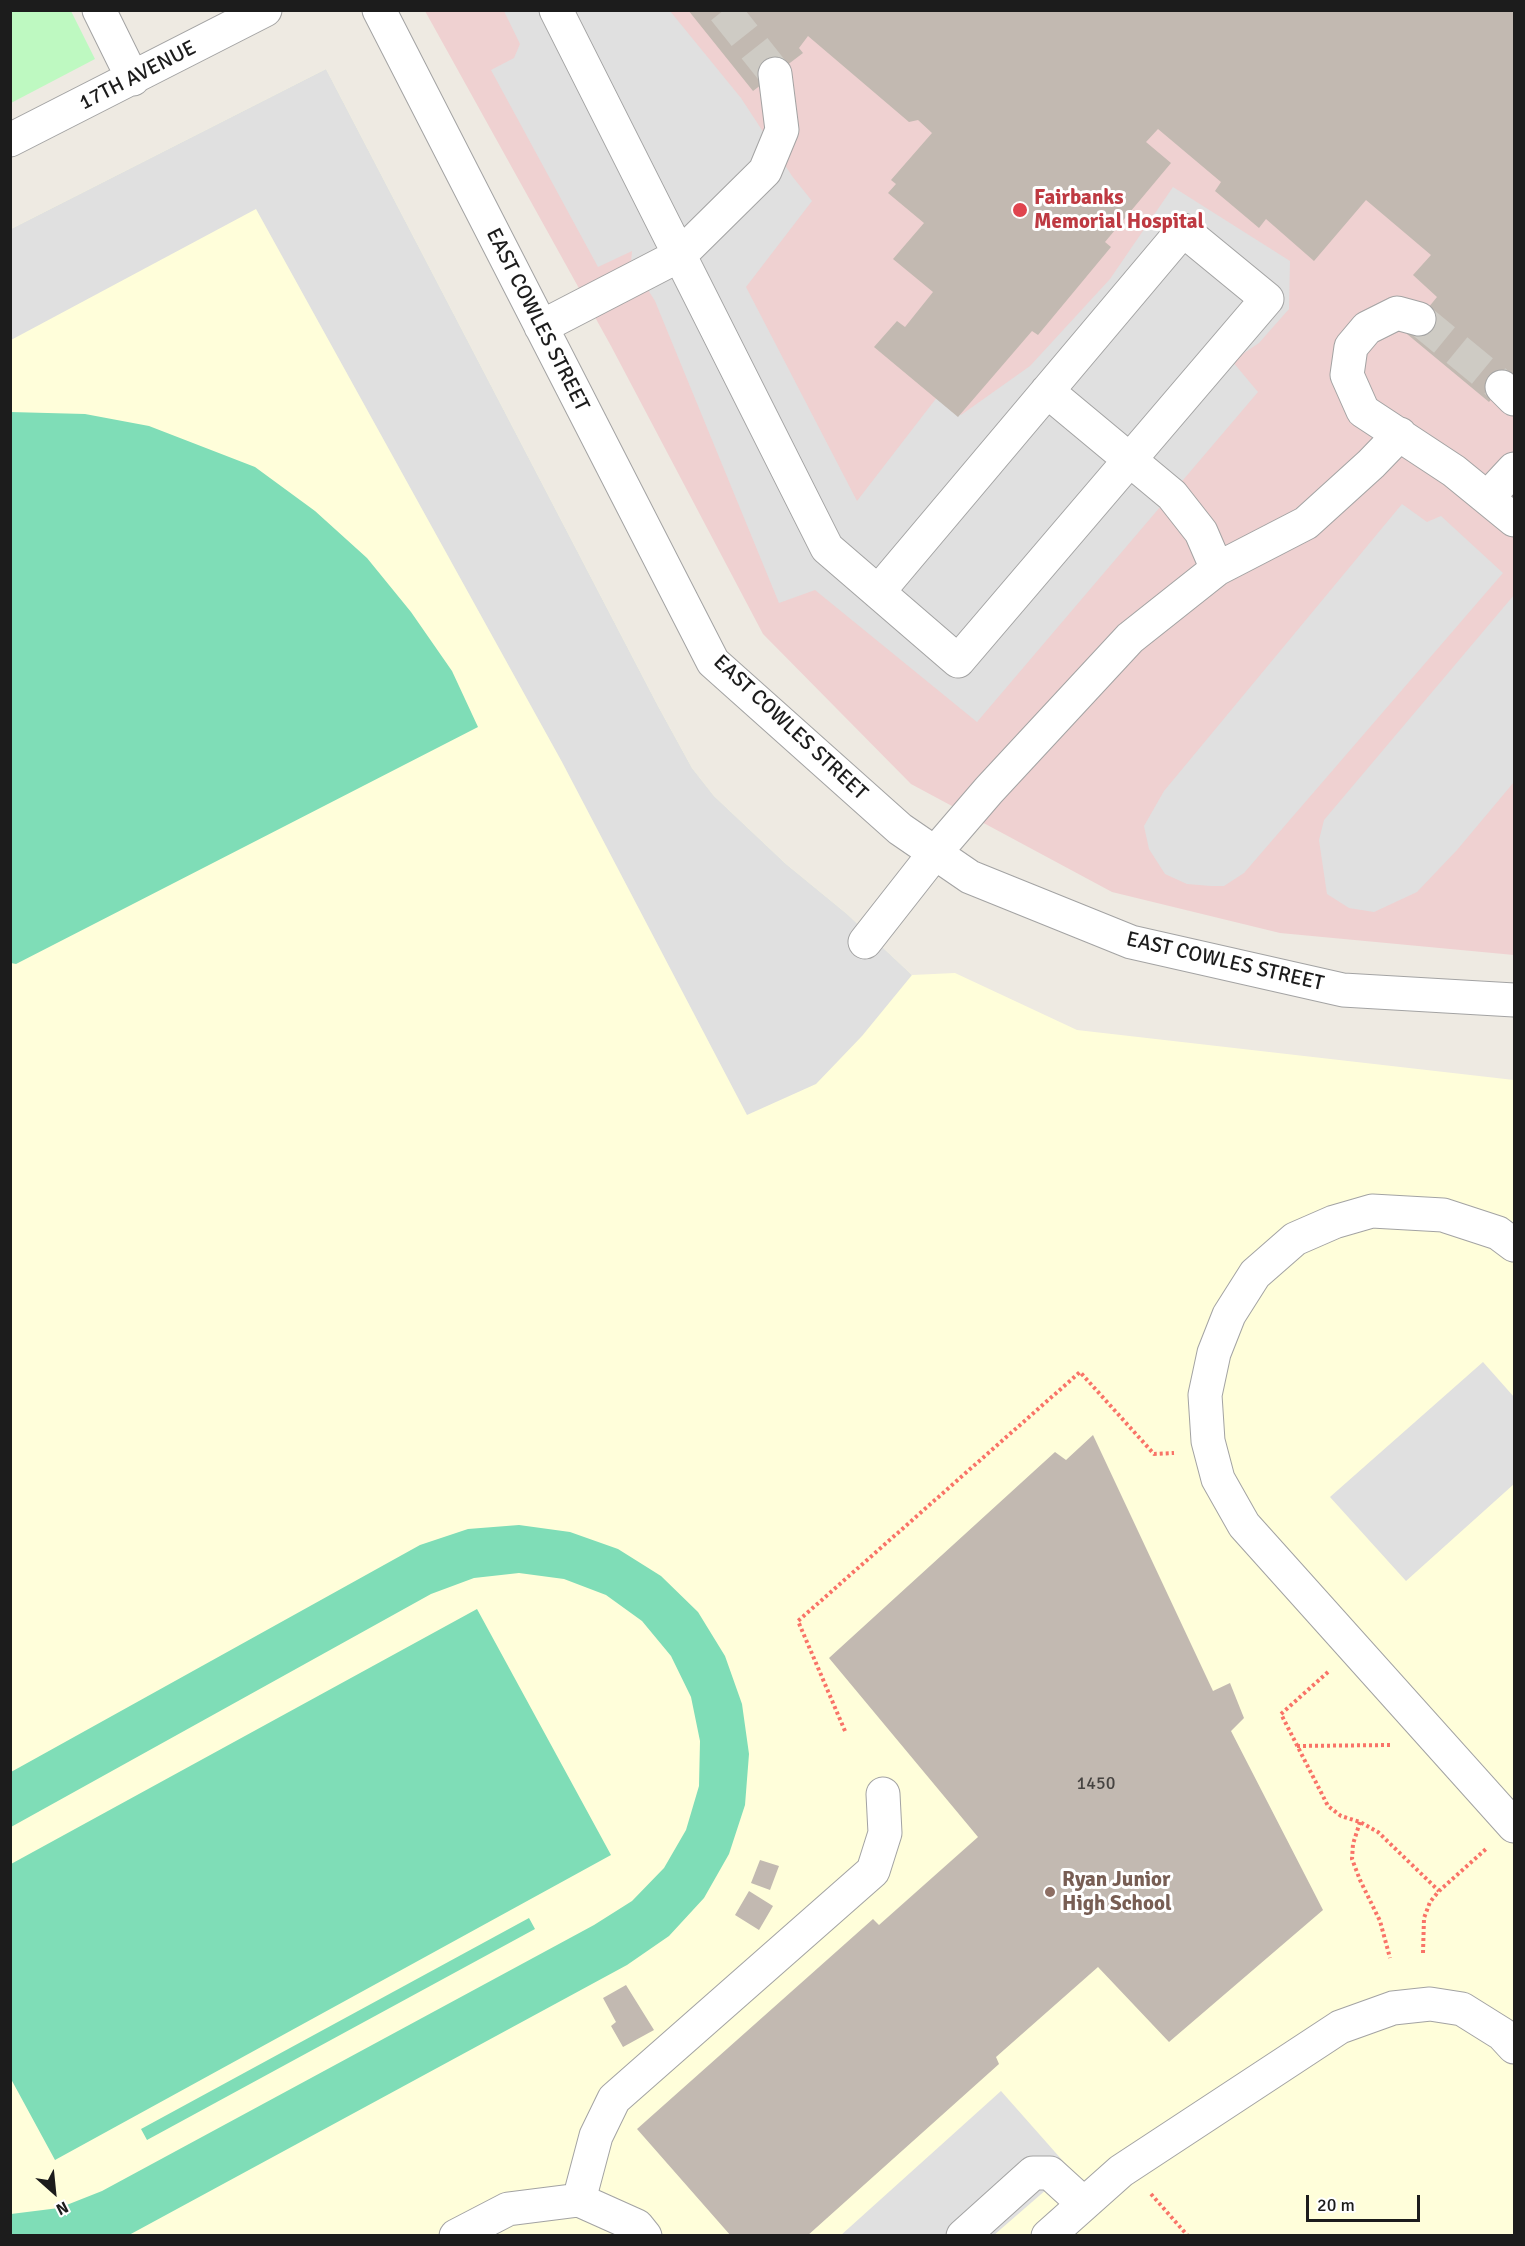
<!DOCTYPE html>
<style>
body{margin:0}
#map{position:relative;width:1525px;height:2246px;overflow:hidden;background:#eeeae2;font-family:Signika,sans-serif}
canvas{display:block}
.frame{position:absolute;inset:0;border:12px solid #1c1c1c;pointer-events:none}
.north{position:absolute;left:24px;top:2162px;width:60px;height:60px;-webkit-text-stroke:4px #fff;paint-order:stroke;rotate:153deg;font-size:16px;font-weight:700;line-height:24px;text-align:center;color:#1c1c1c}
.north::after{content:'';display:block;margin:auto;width:21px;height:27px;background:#1c1c1c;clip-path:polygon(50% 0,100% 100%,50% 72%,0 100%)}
.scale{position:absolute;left:1306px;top:2195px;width:114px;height:27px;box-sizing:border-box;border:3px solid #1c1c1c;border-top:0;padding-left:8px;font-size:18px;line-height:21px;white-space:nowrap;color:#1c1c1c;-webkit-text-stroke:4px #fff;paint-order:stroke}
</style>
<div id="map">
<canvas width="1525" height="2246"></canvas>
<div class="frame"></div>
<div class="north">N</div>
<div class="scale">20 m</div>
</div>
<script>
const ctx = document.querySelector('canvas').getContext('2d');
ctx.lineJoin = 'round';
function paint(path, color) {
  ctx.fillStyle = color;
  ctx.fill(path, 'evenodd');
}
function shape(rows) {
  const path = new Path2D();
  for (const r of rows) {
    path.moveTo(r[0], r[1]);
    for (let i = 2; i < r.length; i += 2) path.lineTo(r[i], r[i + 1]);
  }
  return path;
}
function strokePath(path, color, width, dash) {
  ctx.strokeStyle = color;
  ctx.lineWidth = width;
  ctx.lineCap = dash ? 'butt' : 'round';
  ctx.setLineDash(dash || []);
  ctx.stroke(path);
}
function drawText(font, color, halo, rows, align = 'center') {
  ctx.font = font + ' Signika,sans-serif';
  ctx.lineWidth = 6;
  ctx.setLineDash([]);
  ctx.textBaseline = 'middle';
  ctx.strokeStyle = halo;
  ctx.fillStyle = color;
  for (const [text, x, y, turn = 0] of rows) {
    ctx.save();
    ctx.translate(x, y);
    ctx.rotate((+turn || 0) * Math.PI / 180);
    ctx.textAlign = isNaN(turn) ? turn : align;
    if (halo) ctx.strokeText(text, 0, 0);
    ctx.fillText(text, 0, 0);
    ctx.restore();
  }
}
paint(shape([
 [425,11,1514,11,1514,955,1280,933,1112,892,911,784,763,634,611,346]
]), '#efd1d1');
paint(shape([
 [326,69,658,706,692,768,714,796,786,864,847,914,912,975,955,973,1077,1030,1514,1080,1514,2235,11,2236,11,229]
]), '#fffeda');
paint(shape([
 [11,10,71,11,95,59,11,103]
]), '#bef9c1');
paint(shape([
 [10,412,85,414,149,426,255,467,315,511,367,558,411,612,452,671,478,727,16,964,11,963],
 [519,1525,570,1532,618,1549,661,1576,698,1612,725,1656,742,1704,749,1754,745,1805,729,1854,704,1898,669,1936,627,1965,129,2235,11,2235,11,2214,59,2208,102,2191,594,1925,632,1901,664,1868,686,1830,699,1786,700,1741,691,1697,671,1656,642,1621,606,1595,564,1579,519,1573,474,1578,431,1594,11,1827,11,1772,420,1545,468,1529],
 [477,1609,611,1855,55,2160,11,2079,11,1864],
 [529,1918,535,1929,147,2140,141,2129]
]), '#7fddb7');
paint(shape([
 [504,11,670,11,741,98,792,176,812,201,746,287,857,501,938,396,961,415,1030,366,1110,279,1173,187,1290,261,1289,309,1259,343,1232,361,1258,392,977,722,815,590,779,603,655,301,631,263,632,251,598,267,491,70,514,58,520,44],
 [326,69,658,706,692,768,714,796,786,864,847,914,912,975,862,1036,816,1084,747,1115,562,762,256,209,11,340,11,229],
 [1402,504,1427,522,1441,516,1503,573,1244,873,1224,886,1211,886,1187,884,1165,874,1149,849,1144,826,1164,791],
 [1514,595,1514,782,1457,850,1417,892,1374,912,1349,908,1327,894,1319,840,1324,820],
 [1483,1362,1514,1397,1514,1484,1406,1581,1330,1497],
 [1001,2091,1070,2169,994,2235,840,2236]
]), '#e0e0e0');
paint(shape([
 [688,10,1514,10,1514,372,1489,402,1407,334,1437,297,1413,275,1431,255,1366,200,1314,261,1266,219,1259,228,1215,191,1221,182,1158,129,1146,142,1171,163,1105,242,1111,247,1038,335,1032,331,958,417,874,347,897,321,905,327,933,292,893,259,924,223,888,193,896,184,891,180,932,133,918,120,909,122,808,36,799,48,803,53,753,91],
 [1093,1435,1213,1691,1230,1683,1244,1718,1231,1731,1323,1910,1169,2042,1098,1967,996,2057,999,2064,807,2236,731,2236,637,2129,873,1919,879,1925,978,1837,829,1658,1055,1452,1066,1460],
 [760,1860,779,1866,770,1890,751,1883],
 [749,1891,773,1906,759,1930,735,1915],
 [626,1985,654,2030,623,2047,611,2026,616,2022,603,1998]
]), '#c2b9b1');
strokePath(shape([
 [724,10,775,74],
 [1419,319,1502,387]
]), '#cecbc4', 33, [33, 16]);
const minor = shape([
 [99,10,133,79],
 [379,10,713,662,900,829,970,877,1131,942,1343,990,1514,1000],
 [556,10,827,548,878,592,958,661,1267,299,1183,230,878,592],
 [10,140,265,10],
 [1419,319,1397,313,1367,328,1351,347,1347,375,1363,411,1454,471,1514,520],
 [541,327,680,255,765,171,782,130,775,74],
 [1502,387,1514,399],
 [1047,391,1172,495,1201,532,1217,569],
 [1487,498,1514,469],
 [865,942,934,854,989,790,1130,638,1217,569,1306,523,1371,464,1400,434],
 [1514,1245,1498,1233,1443,1215,1372,1211,1334,1222,1295,1239,1255,1274,1229,1315,1214,1353,1205,1395,1208,1441,1218,1479,1244,1525,1514,1826],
 [579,2200,596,2136,614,2099,873,1871,885,1833,883,1794],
 [456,2236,508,2209,579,2200,637,2226,645,2236],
 [963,2236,1033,2173,1050,2173,1084,2204],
 [1048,2236,1121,2171,1340,2027,1393,2008,1430,2004,1462,2009,1502,2034,1514,2047]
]);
strokePath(minor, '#a3a3a3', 35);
strokePath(shape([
 [1328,1672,1281,1714,1328,1806,1341,1816,1360,1822,1378,1832,1439,1891],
 [845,1731,798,1621,1080,1372,1154,1454,1174,1453],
 [1297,1746,1392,1745],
 [1360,1822,1353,1844,1352,1859,1360,1880,1380,1921,1390,1958],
 [1423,1953,1424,1918,1430,1902,1439,1891,1487,1848],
 [1151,2194,1188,2236]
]), '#f97367', 4, [3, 3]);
strokePath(minor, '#fff', 33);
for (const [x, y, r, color] of [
 [1020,210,8,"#e0444e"],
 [1050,1892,6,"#8d6e63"]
]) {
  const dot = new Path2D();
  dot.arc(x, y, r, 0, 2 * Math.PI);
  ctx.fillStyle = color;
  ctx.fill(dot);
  strokePath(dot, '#fff', 2);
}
drawText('18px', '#464341', null, [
 ["1450",1096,1784]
]);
drawText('21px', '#1c1c1c', '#fff', [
 ["17TH AVENUE",138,76,-27],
 ["EAST COWLES STREET",537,320,63],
 ["EAST COWLES STREET",790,728,43],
 ["EAST COWLES STREET",1225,962,13]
]);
drawText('bold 21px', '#be3a42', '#fff', [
 ["Fairbanks",1034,198],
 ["Memorial Hospital",1034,222]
], 'left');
drawText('bold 21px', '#785e54', '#fff', [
 ["Ryan Junior",1062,1880],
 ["High School",1062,1904]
], 'left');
</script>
